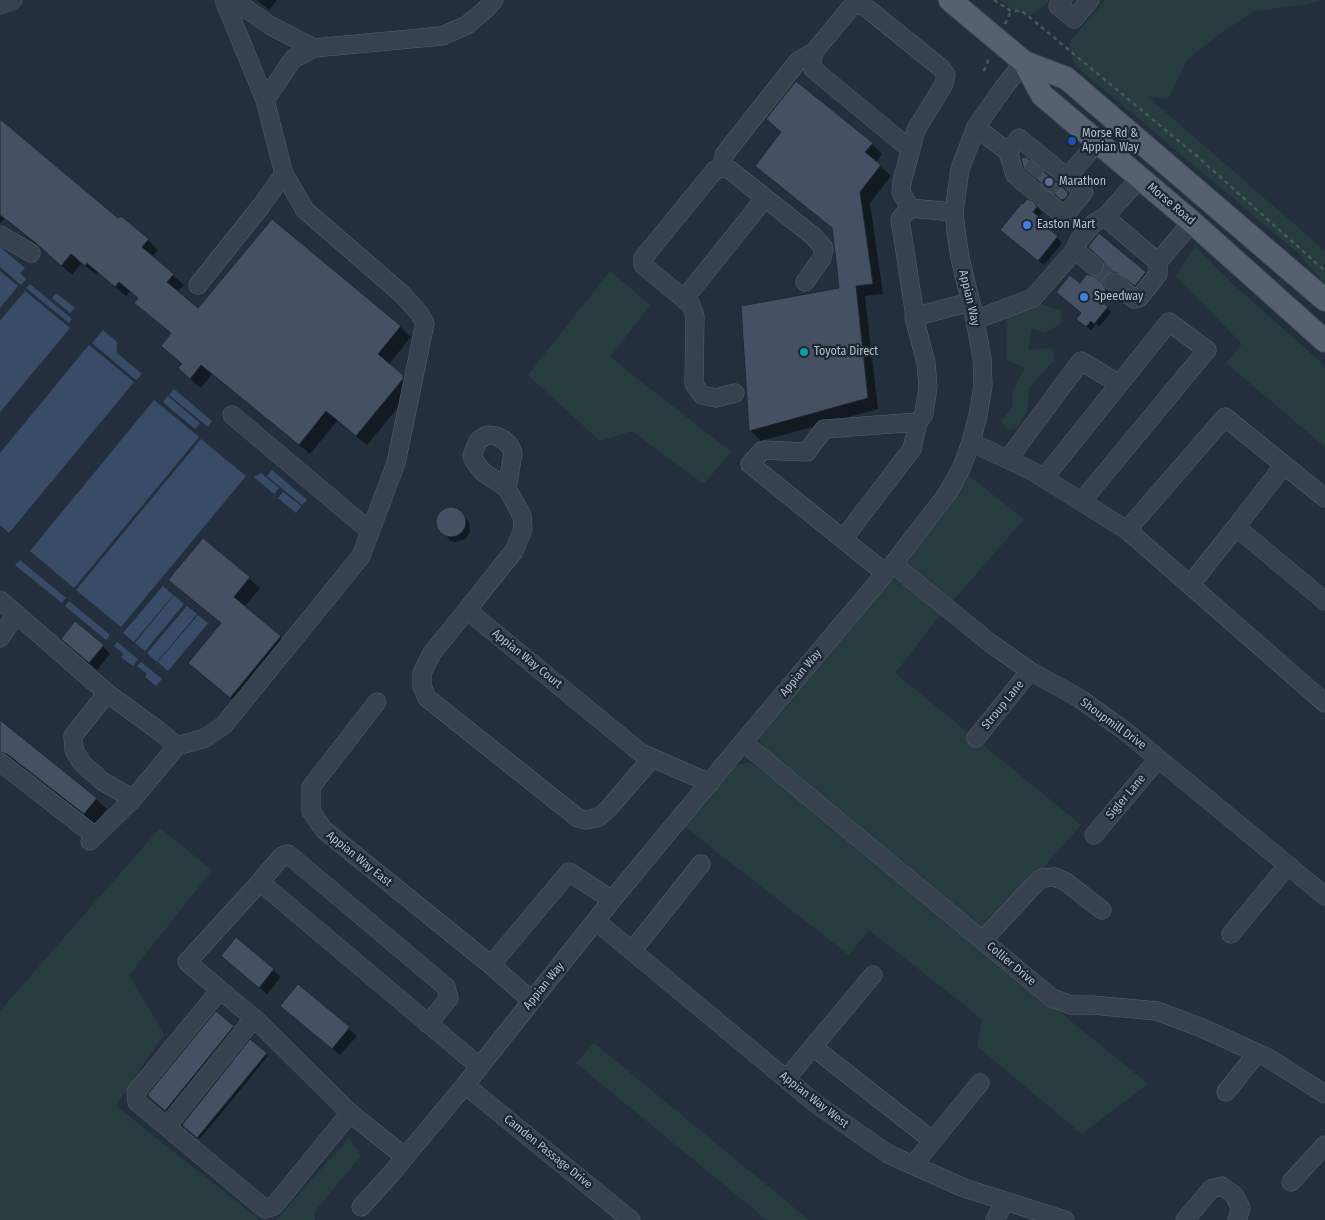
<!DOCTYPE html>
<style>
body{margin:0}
canvas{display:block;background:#242f3e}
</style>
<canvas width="1325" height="1220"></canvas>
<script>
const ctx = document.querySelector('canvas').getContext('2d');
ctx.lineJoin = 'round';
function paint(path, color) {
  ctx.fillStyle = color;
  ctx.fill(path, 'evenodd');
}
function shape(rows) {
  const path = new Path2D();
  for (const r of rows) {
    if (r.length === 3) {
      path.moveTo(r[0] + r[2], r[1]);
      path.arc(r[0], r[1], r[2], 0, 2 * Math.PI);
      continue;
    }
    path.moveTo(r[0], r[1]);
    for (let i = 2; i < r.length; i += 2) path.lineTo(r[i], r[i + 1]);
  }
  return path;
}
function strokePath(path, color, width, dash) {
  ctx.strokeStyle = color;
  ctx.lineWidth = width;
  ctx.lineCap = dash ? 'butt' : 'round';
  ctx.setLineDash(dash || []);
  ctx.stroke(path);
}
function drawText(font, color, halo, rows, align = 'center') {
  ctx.font = font + ' "Fira Sans Condensed",sans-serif';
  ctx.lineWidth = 4.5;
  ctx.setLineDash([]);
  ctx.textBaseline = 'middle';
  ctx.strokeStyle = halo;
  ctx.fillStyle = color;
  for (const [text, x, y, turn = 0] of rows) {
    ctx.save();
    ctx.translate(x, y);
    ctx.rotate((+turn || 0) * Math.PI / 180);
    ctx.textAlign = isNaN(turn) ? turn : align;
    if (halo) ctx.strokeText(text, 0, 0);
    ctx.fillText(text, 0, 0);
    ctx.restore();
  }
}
paint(shape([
 [999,0,1050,0,1045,5,1029,16,1015,11],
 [1105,0,1322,0,1307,4,1255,11,1224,31,1187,60,1168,99,1147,96,1325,251,1325,285,1299,254,1076,66,1069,50,1071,40],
 [1195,246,1234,285,1325,366,1325,447,1226,363,1242,344,1176,276],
 [610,271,650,305,610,357,731,452,704,484,632,431,600,441,528,375],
 [1041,304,1062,311,1060,324,1045,333,1032,328,1028,350,1052,348,1054,360,1029,388,1028,408,1017,428,1008,430,1001,421,1013,406,1012,392,1025,368,1007,360,1006,317,1021,309],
 [969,476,1024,519,951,603,909,570,904,561,943,516],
 [890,578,904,583,941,614,895,673,1081,825,984,935,763,748,759,739,763,729],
 [749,762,784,787,1148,1084,1082,1134,977,1046,982,1019,869,930,849,955,685,827,732,766],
 [160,828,212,870,129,975,164,1034,116,1106,260,1220,0,1220,0,1011],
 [594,1043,809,1220,767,1220,576,1063],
 [349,1138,361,1156,315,1211,315,1220,276,1220]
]), '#263c3f');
paint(shape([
 [0,247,25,268,20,273,26,279,21,285,0,267],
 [0,271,18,286,0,308],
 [30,284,72,319,69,323,26,288],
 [25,291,70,328,0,412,0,321],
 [56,293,75,308,70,313,52,298],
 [103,330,117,342,117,353,142,374,136,380,92,343],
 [89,345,134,382,9,533,0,525,0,453],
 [174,389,212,421,208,427,169,395],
 [168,396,200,423,195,429,163,402],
 [154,400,199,437,74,588,30,551],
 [201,439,246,476,121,627,76,590],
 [272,470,307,500,302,505,267,476],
 [261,473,279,488,274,494,254,477],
 [283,492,301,506,296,513,278,498],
 [20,560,66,598,62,603,15,565],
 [163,586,173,595,134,642,123,633],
 [174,595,184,604,145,651,135,643],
 [69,601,110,635,106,640,65,606],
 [187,606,197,614,157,662,147,653],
 [198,615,208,623,168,671,158,662],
 [117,642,138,659,133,666,121,657,124,654,114,646],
 [141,662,162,679,156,686,145,677,147,674,137,666]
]), '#394c67');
paint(shape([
 [257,0,277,0,269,10],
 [767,119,872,144,882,154,876,162,891,176,870,203,883,294,865,296,878,409,761,441,750,430,840,289,833,229,767,176,757,165,782,133],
 [0,121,119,220,148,240,158,250,152,257,184,285,177,292,198,310,272,221,401,327,411,337,389,364,413,387,413,389,367,445,337,421,310,454,212,374,201,388,190,379,183,365,162,346,172,334,136,303,139,299,130,291,126,296,98,273,96,275,82,263,72,275,49,254,4,219,0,223],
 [1045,188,1067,193,1069,197,1064,201,1054,193],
 [1033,202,1042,213,1038,218,1062,243,1044,265,1007,235],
 [1106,268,1145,273,1149,277,1139,289,1120,275,1114,276,1106,286,1109,294,1102,303,1111,312,1099,327,1096,324,1091,330,1082,323,1082,313,1080,285,1098,277],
 [454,508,462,513,469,522,470,532,465,539,456,542,451,541,438,528,437,519,441,511,445,509],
 [203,540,260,588,244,607,291,647,241,707,200,673,222,624,170,580],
 [70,646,103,646,110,654,97,670],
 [0,721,96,799,107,809,95,824,18,764,0,757],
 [230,963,273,970,281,977,267,994],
 [298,986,357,1036,340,1055,289,1013],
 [216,1013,235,1029,168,1112,149,1095],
 [251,1041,268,1056,200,1139,183,1125]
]), '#0007');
const building = shape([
 [796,81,873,143,865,152,881,165,860,192,873,284,856,286,868,398,749,431,741,306,839,288,832,228,755,166,781,132,766,119,796,81],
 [0,119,118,218,121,216,149,239,142,247,174,274,167,282,198,308,272,219,401,326,378,354,403,375,403,379,356,436,326,411,299,445,201,365,190,379,178,368,182,364,161,346,171,333,134,303,138,298,119,282,115,287,87,263,85,266,71,254,61,266,37,244,0,215,0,119],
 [1026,157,1068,192,1068,195,1065,199,1061,200,1051,191,1044,189,1041,183,1024,169,1021,158,1026,157],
 [1027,199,1034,201,1037,207,1033,212,1046,223,1044,225,1058,236,1038,261,1000,230,1022,203,1023,204,1027,199],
 [1099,233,1146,272,1135,286,1115,272,1110,272,1105,275,1102,281,1106,290,1099,299,1108,307,1094,324,1091,321,1086,327,1076,319,1081,313,1056,292,1070,275,1080,283,1087,274,1092,276,1097,276,1102,272,1104,267,1104,262,1088,247,1099,233],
 [451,522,15],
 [203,538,250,577,234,597,281,636,230,698,188,663,221,623,168,580,203,538],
 [75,621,104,645,89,663,61,639,75,621],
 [0,720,97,798,84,814,7,754,0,752,0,720],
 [236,937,274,969,259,988,221,956,236,937],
 [298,984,350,1027,332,1049,280,1006,298,984],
 [216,1011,234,1026,165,1111,147,1095,216,1011],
 [250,1039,267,1053,197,1138,182,1125,250,1039]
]);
paint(building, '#455162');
strokePath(building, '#1f2835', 1);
strokePath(shape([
 [1030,174,1038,165],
 [1041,197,1055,179],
 [1094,266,1113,282]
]), '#3a4453', 18, [18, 9]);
const minor = shape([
 [233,0,271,26,314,48],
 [1063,0,1058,6,1074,19,1090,0],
 [0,5,13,0],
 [265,100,293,59,314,48,442,36,467,25,487,8,494,0],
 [976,127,1008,152,1019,138,1067,177,1098,142],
 [1008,152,1015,175,1034,191],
 [722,167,724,155,798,61,814,52],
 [1044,199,1064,216,1084,192,1067,177],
 [910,208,901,192,902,182,916,130,944,84,946,75,941,68,869,10,861,5,852,6,814,52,812,61,813,69,911,150],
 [1105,217,1158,262],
 [0,235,31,253],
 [1075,250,1094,266],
 [1113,282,1134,299,1139,298,1158,274,1158,262,1192,222],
 [198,285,261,206,284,174],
 [684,299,765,198],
 [915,316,900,219,910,208,954,212],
 [975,320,1033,298,1075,250,1079,240,1094,223,1105,217,1140,178],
 [735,393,716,398,702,395,694,384,695,316,691,305,643,265,643,258,715,170,722,167,730,170,813,236,824,248,822,258,805,282],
 [232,415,370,531],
 [971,442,1034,472,1127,530,1325,703],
 [1008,459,1081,361,1119,384],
 [1284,465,1236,527,1325,601],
 [1044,478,1169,322,1207,350,1082,501],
 [507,488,513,453,510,446,504,440,496,436,487,435,478,441,472,456,475,462,483,472,507,488,522,516,523,529,514,551,467,610,641,753,710,783],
 [1127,530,1225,417,1325,498],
 [843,539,912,449,918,422],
 [893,564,990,643,1030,671,1079,698,1125,731,1325,896],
 [885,573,750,464,763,450,807,452,824,429,918,422,924,414,928,386,926,363,914,317,970,302],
 [1190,585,1236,527],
 [0,600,107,693,159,731,177,746],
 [467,610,432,653,422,673,422,686,427,698,578,818,587,820,599,817,609,808,652,758],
 [0,638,16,614],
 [107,693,73,736,74,750,82,763,102,781,133,799],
 [377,702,311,787,311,811,324,830,491,965,532,1001],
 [976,738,1030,671],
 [743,742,1052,998,1071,1005,1092,1005,1157,1011,1202,1028,1268,1058,1325,1094],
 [0,762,95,836],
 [1094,835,1158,759],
 [90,841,133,799,177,746,205,738,224,725,361,556,396,463,425,323,419,313,402,294,305,210,284,174,265,100,224,0],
 [260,882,282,856,288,854,446,987,449,998,428,1024],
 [596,921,815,1103,888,1154,964,1188,1065,1220],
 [1231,934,1287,866],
 [983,940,1033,886,1042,878,1055,877,1066,882,1102,910],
 [632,951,701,864],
 [491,965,569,872,612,900],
 [220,990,187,962,260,882,480,1067],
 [813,1047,933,1141],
 [786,1079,873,975],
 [465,1085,631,1220],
 [1226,1092,1257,1053],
 [350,1113,274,1206,265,1209,137,1102,136,1092,220,990,254,1018,350,1113,405,1157],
 [167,1126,254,1018],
 [913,1165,980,1083],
 [1291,1182,1325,1145],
 [361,1207,390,1175,465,1085,612,900,743,742,893,564,947,494,961,469,971,442,978,415,983,385,982,358,975,320,960,258,956,231,954,212,960,169,976,127,1004,87,1024,62],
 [995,1220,1005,1201],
 [1185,1220,1211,1189,1222,1186,1234,1195,1241,1208,1237,1220]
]);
const major = shape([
 [950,0,1024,62,1042,95,1192,222,1325,341],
 [1024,62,1066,78,1325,300]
]);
strokePath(minor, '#565f6c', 19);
strokePath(major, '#414a57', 24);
strokePath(shape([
 [994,0,1011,11,1022,11,1198,157,1325,271],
 [1005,24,1011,11],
 [984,71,990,56]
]), '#44595c', 2.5, [4, 4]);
strokePath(minor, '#38414e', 18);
strokePath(major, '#56606e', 22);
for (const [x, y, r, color] of [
 [1072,141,5,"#1a4fb4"],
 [1049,182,5,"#5c6f8a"],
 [1027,225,5,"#3f7fe0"],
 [1084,297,5,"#3f7fe0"],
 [804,352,5,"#0f9aa8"]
]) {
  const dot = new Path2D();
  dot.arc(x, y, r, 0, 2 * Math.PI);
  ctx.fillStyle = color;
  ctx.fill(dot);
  strokePath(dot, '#1d2633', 2);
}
drawText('12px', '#b4bcc9', '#1d2633', [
 ["Morse Rd &",1082,134],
 ["Appian Way",1082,148],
 ["Marathon",1059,182],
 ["Easton Mart",1037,225],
 ["Speedway",1094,297],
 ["Toyota Direct",814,352]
], 'left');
drawText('12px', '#b4bcc9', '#1d2633', [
 ["Morse Road",1171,204,40],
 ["Appian Way",969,298,77],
 ["Appian Way Court",527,659,39],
 ["Appian Way",801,673,-50],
 ["Stroup Lane",1003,705,-51],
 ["Shoupmill Drive",1113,724,36],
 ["Sigler Lane",1126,797,-50],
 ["Appian Way East",359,859,39],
 ["Collier Drive",1011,964,40],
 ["Appian Way",544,986,-51],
 ["Appian Way West",814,1100,38],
 ["Camden Passage Drive",548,1152,39]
]);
</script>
